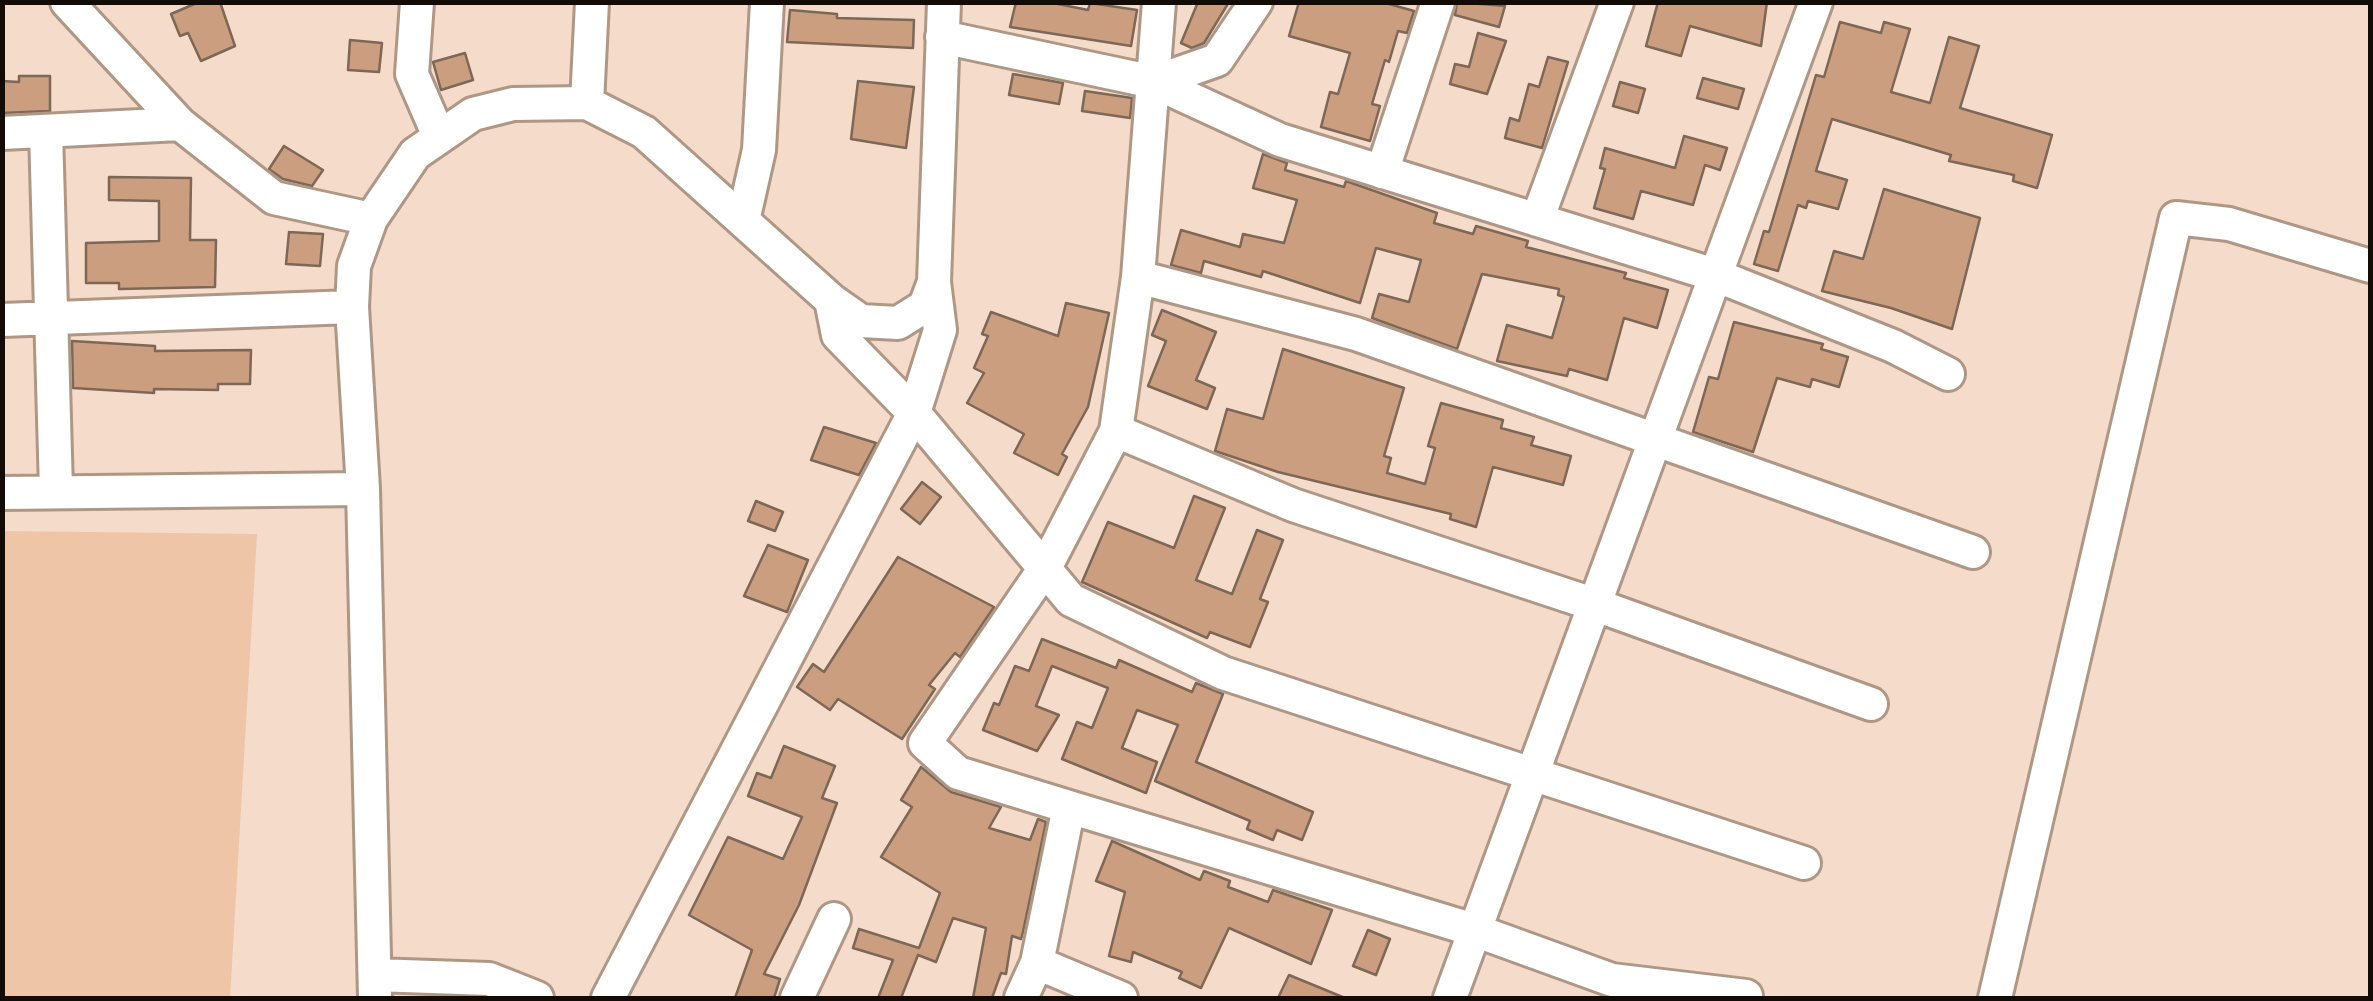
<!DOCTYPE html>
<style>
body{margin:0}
#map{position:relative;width:2373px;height:1001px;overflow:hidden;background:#f5dbc9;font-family:"Archivo Narrow",sans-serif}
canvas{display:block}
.frame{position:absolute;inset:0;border:5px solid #130b05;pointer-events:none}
</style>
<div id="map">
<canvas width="2373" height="1001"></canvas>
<div class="frame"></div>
</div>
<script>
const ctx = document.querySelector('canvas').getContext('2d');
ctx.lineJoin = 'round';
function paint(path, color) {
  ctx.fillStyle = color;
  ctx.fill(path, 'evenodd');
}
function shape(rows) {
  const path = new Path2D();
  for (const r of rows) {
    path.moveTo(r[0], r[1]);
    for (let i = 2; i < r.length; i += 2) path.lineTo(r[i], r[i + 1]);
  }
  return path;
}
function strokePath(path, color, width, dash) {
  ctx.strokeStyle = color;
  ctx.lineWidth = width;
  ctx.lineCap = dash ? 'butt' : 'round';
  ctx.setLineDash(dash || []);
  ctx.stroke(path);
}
paint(shape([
 [3,531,257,534,230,998,3,998]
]), '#eec5a7');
const building = shape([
 [199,2,220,2,235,46,201,61,188,33,180,36,171,14,199,2],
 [1016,2,1048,2,1088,10,1090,3,1137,10,1131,46,1010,27,1016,2],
 [1198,2,1229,2,1204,43,1192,48,1181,43,1198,2],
 [1299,2,1382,2,1414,11,1407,33,1398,31,1389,62,1385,60,1372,104,1380,106,1370,141,1321,127,1330,92,1338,94,1350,53,1289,36,1299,2],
 [1457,2,1505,6,1499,27,1455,15,1457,2],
 [1658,2,1767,2,1761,46,1690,26,1681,56,1646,46,1658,2],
 [790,10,837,14,837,18,914,20,913,48,787,42,790,10],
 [1840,22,1881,33,1884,22,1910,29,1891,92,1930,103,1949,37,1979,46,1960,108,2052,135,2037,188,2013,181,2014,175,1949,161,1951,155,1832,119,1816,171,1847,180,1838,209,1808,201,1806,208,1798,205,1778,271,1754,264,1764,231,1769,232,1816,75,1824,77,1840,22],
 [1478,33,1506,41,1487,94,1450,84,1455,64,1469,67,1478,33],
 [350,40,382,43,379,72,348,70,350,40],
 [465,53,473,80,441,90,433,62,465,53],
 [1548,57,1568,62,1542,148,1505,138,1510,118,1519,121,1529,84,1539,87,1548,57],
 [1013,74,1063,83,1059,104,1009,95,1013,74],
 [19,76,50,76,50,111,2,113,2,81,19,82,19,76],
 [1703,78,1744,89,1738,109,1697,98,1703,78],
 [858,81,914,87,906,148,851,139,858,81],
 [1620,82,1645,89,1638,113,1613,106,1620,82],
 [1085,91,1132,98,1130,118,1082,111,1085,91],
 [1684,136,1727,148,1720,170,1705,165,1693,205,1641,191,1633,219,1594,208,1605,169,1600,168,1605,148,1675,168,1684,136],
 [284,146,323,170,312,186,283,179,269,169,284,146],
 [1263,154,1287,163,1285,170,1344,187,1346,181,1437,213,1434,223,1473,234,1476,226,1528,241,1526,247,1626,273,1624,278,1668,290,1657,328,1624,318,1607,380,1569,369,1567,376,1497,361,1507,325,1552,338,1564,297,1558,295,1559,289,1482,274,1457,349,1372,318,1379,294,1409,302,1421,260,1376,248,1360,303,1263,271,1261,277,1204,261,1201,273,1171,265,1181,230,1240,247,1243,234,1284,243,1297,200,1253,188,1263,154],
 [109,177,191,178,190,240,216,240,215,287,119,289,119,283,86,283,86,243,159,241,159,201,109,200,109,177],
 [1884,189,1980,218,1952,329,1891,308,1822,291,1834,251,1863,259,1884,189],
 [289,232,323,234,320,266,286,264,289,232],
 [1066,303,1109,313,1088,407,1062,454,1067,457,1058,475,1014,453,1024,434,967,403,984,373,974,368,988,336,982,334,991,312,1058,336,1066,303],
 [1162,310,1216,332,1196,380,1215,388,1207,409,1148,386,1166,341,1152,335,1162,310],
 [1734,322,1823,344,1821,349,1848,357,1839,387,1812,379,1810,387,1777,378,1753,452,1693,432,1709,377,1718,379,1734,322],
 [72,341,155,346,155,351,251,350,250,384,218,384,218,390,154,389,154,393,73,388,72,341],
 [1283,349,1404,388,1384,456,1391,458,1387,473,1425,484,1435,448,1428,446,1441,403,1503,420,1501,428,1534,437,1531,445,1571,456,1563,485,1493,467,1476,527,1450,519,1451,514,1278,472,1215,451,1227,409,1263,419,1283,349],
 [824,427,876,443,859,475,811,460,824,427],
 [922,482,941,497,920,524,901,509,922,482],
 [1194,496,1225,508,1196,580,1232,594,1257,530,1283,540,1260,599,1268,602,1250,647,1210,632,1207,638,1082,582,1108,522,1174,548,1194,496],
 [756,501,783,512,775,531,748,521,756,501],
 [768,545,808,560,787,612,744,596,768,545],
 [898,557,994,607,960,657,955,653,929,685,935,689,902,739,838,699,830,710,797,687,813,664,824,672,898,557],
 [1042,639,1116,668,1119,660,1192,692,1196,683,1223,694,1196,762,1313,812,1302,840,1277,830,1273,840,1247,829,1250,821,1155,781,1178,725,1137,710,1122,748,1157,762,1146,793,1062,759,1077,722,1092,728,1108,688,1052,666,1036,706,1059,715,1037,751,983,730,994,703,999,705,1015,666,1029,671,1042,639],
 [784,746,835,766,822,798,837,803,799,905,764,974,780,979,774,998,735,998,752,950,689,915,728,837,783,859,802,817,748,796,757,773,771,778,784,746],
 [921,767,951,792,1001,807,989,828,1030,840,1038,819,1046,822,1023,932,1021,939,1012,936,1006,974,1001,973,992,998,973,998,986,928,953,918,936,962,918,955,901,998,878,998,893,960,853,948,859,929,919,948,940,893,881,857,912,807,901,800,921,767],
 [1112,841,1200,880,1204,871,1230,881,1228,887,1268,902,1273,890,1332,910,1311,964,1229,928,1201,988,1179,978,1182,972,1133,952,1131,962,1109,956,1125,892,1096,881,1112,841],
 [1368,930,1390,939,1376,975,1353,966,1368,930],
 [1289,975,1345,998,1278,998,1289,975]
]);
paint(building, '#ca9e7e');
strokePath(building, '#7d6757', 2.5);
const minor = shape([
 [67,2,180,124,274,198,371,219],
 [417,2,412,74,438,134],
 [942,37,1154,82,1217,60,1256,2],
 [1154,82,1280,140,1715,275,1893,346,1948,374],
 [587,103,592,2],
 [46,131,56,490],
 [2,133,180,124],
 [1382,172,1438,2],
 [1537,220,1617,2],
 [743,221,759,150,767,2],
 [1138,277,1356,334,1973,552],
 [831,300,838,335,914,413,1071,600,1223,673,1804,863],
 [2,320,352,307],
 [1116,431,1293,505,1593,604,1871,704],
 [2,493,363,489],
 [1069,807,1474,930,1612,980,1746,996],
 [1037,963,1121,998],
 [375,975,489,979,537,998],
 [375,998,363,489,352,307,354,266,371,219,415,154,473,114,513,104,587,103,644,132,831,300,861,321,898,323,925,306,934,282,944,2],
 [608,998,914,413,940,330,934,282],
 [797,998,834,919],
 [1021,998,1037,963,1069,807,958,773,925,743,1045,568,1116,431,1138,277,1159,2],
 [1450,998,1816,2],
 [1995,998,2176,218,2229,224,2370,266]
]);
strokePath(minor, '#af9786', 38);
strokePath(minor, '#fff', 32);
</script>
